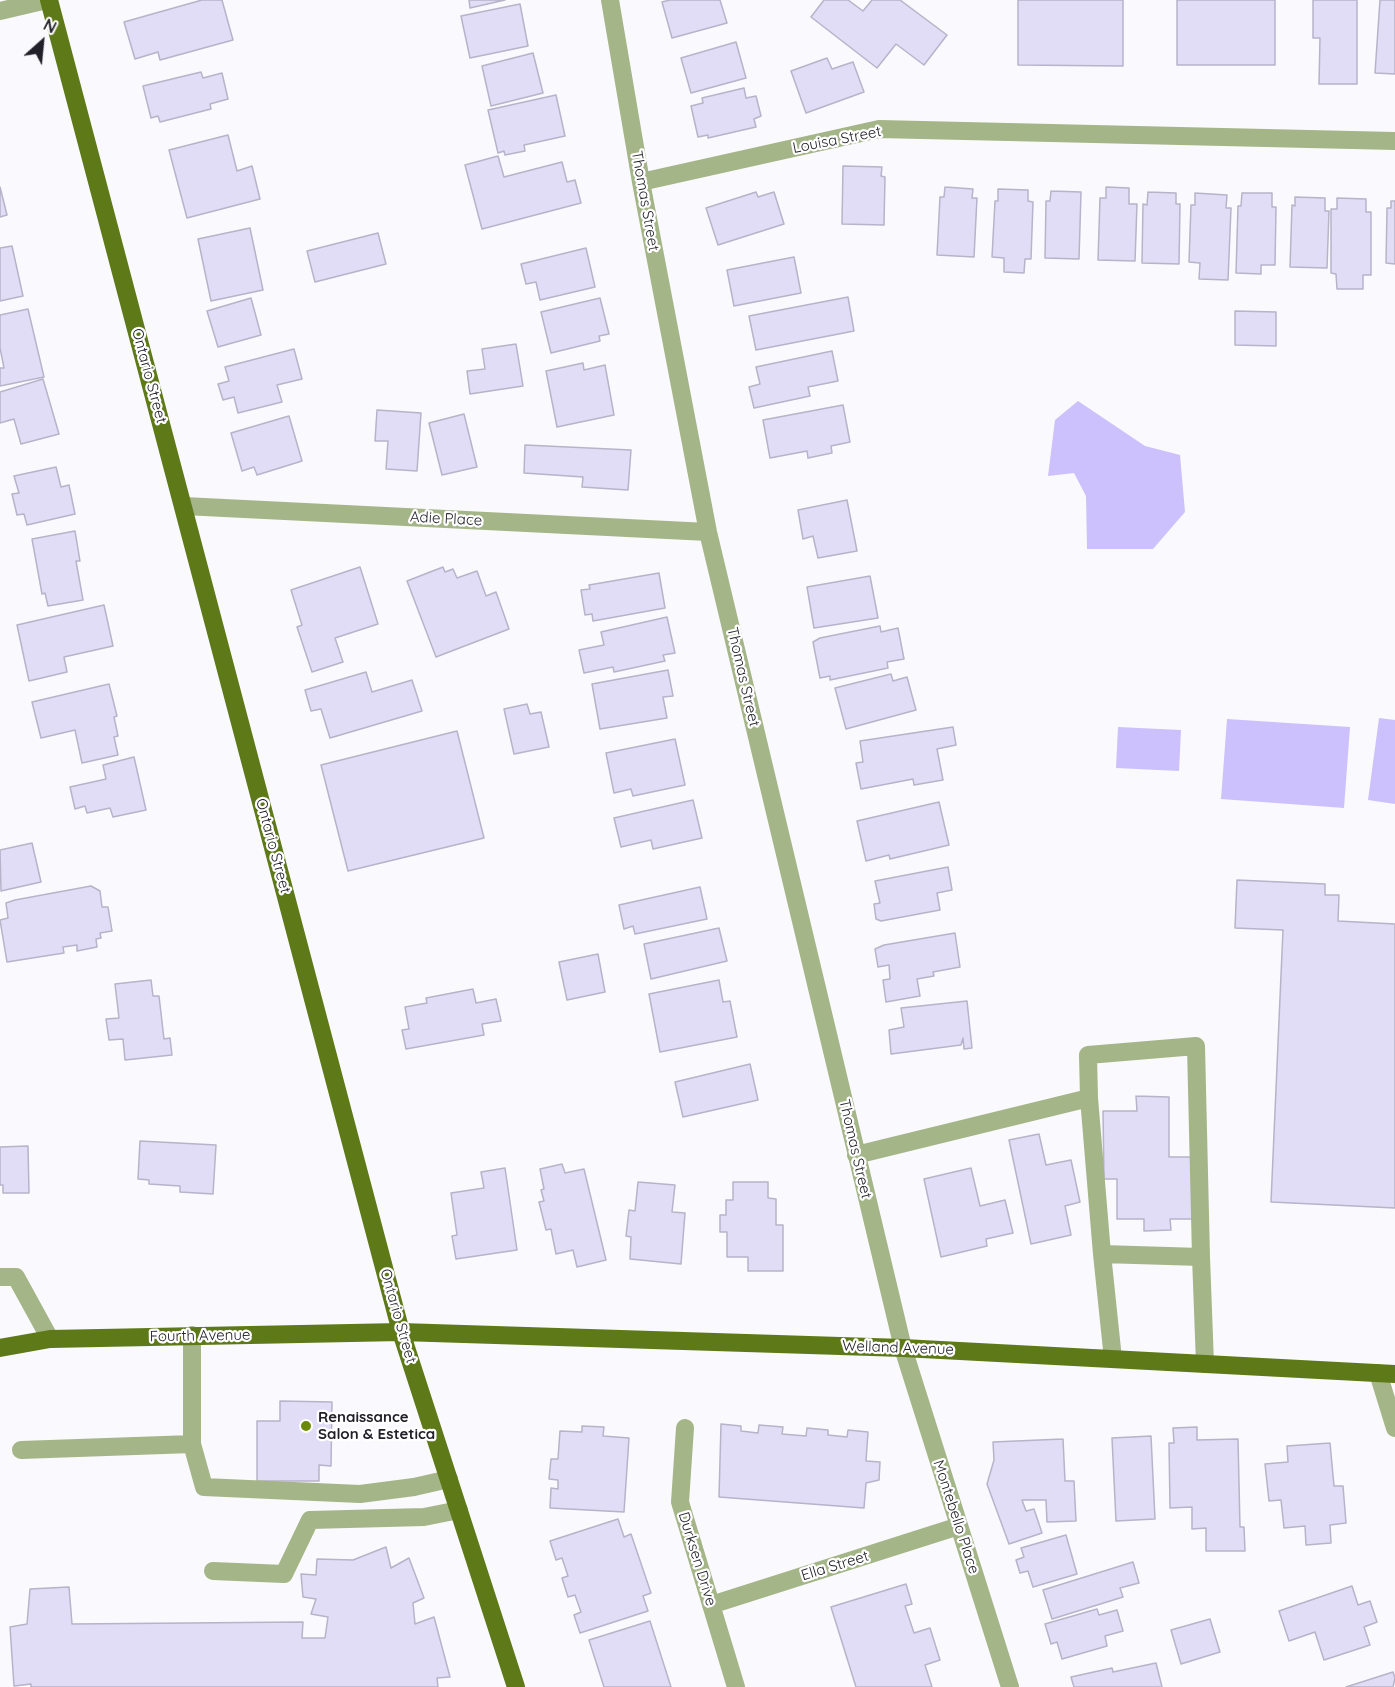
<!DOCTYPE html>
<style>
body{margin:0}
#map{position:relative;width:1395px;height:1687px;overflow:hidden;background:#faf9fe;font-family:Quicksand,sans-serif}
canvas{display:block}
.north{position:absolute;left:12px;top:12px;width:60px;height:60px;-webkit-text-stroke:4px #fff;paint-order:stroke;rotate:27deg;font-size:16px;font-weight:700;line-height:24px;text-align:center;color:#222129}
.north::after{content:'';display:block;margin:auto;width:21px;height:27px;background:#222129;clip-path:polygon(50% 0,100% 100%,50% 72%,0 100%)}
</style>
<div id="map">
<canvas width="1395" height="1687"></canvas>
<div class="north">N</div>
</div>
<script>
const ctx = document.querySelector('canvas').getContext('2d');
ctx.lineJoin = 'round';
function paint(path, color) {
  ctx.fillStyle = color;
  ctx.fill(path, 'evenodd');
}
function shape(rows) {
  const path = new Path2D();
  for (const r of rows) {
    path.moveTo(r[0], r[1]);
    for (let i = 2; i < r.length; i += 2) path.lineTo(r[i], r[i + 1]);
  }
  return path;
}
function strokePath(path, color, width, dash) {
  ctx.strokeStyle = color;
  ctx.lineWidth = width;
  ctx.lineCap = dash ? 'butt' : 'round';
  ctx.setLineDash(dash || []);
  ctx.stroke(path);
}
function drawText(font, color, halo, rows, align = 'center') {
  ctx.font = font + ' Quicksand,sans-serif';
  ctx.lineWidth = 4.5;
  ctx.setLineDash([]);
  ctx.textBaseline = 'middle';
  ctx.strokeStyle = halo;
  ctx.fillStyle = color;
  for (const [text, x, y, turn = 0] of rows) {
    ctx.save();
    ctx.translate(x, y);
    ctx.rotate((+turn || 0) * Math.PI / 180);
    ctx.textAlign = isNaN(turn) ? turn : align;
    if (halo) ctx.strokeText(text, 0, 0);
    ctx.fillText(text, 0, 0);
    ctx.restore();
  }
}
paint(shape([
 [1078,401,1145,446,1180,455,1185,512,1153,549,1087,549,1086,496,1074,473,1048,476,1055,420],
 [1379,718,1395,720,1395,804,1368,800],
 [1227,719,1350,727,1344,808,1221,799],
 [1118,727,1181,730,1179,771,1116,768]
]), '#ccc1fc');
const building = shape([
 [202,0,222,0,233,40,160,60,158,52,135,59,124,22,202,0],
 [469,0,505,0,470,8,469,0],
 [670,0,720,0,727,23,672,38,662,2,670,0],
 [824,0,848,0,863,11,872,0,900,0,947,35,924,65,896,44,877,68,811,17,824,0],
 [1018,0,1123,0,1123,66,1018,65,1018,0],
 [1177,0,1275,0,1275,65,1177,65,1177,0],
 [1313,0,1357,0,1357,84,1319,84,1320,38,1313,38,1313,0],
 [1380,0,1395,0,1395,74,1375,73,1380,0],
 [520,4,528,46,470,58,461,16,520,4],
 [736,42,746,78,691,93,681,58,736,42],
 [533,53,543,93,491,106,482,66,533,53],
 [827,58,832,69,853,62,864,92,806,113,791,71,827,58],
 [201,72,203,78,222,73,228,99,210,104,211,109,160,122,158,116,151,118,143,86,201,72],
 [744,88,746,98,756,96,761,116,754,119,756,127,708,138,708,135,698,137,691,106,703,103,702,98,744,88],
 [556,95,565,136,524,145,525,151,505,155,504,151,498,153,488,110,556,95],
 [228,135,237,171,252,166,260,199,187,218,169,150,228,135],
 [498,156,504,177,562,162,567,182,575,180,581,203,482,229,465,165,498,156],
 [843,166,882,167,881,176,885,177,884,225,842,224,843,166],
 [0,187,7,215,0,217,0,187],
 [945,187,973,189,972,198,977,198,974,257,937,255,940,197,944,197,945,187],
 [1106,187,1129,188,1129,204,1137,204,1135,261,1098,260,1100,198,1106,198,1106,187],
 [998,189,1028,190,1028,201,1033,202,1031,259,1025,259,1024,273,1004,272,1004,258,992,257,995,201,998,201,998,189],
 [1051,191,1081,192,1079,259,1045,258,1046,201,1050,201,1051,191],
 [756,192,758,197,774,192,784,224,718,245,706,208,756,192],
 [1148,192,1176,193,1176,204,1180,204,1179,264,1142,263,1143,204,1147,205,1148,192],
 [1195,193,1227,195,1226,208,1231,208,1228,280,1199,279,1200,263,1189,262,1191,205,1195,205,1195,193],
 [1242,193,1272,193,1272,207,1276,207,1275,265,1261,265,1261,274,1236,273,1238,206,1241,206,1242,193],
 [1295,197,1325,198,1325,211,1329,211,1327,268,1290,267,1292,205,1295,206,1295,197],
 [1337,198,1366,199,1366,212,1371,212,1371,275,1363,275,1363,289,1337,289,1336,274,1331,273,1331,209,1337,209,1337,198],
 [1391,201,1395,201,1395,264,1386,263,1387,208,1391,208,1391,201],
 [250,228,263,290,211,301,198,239,250,228],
 [378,233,386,264,315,282,307,251,378,233],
 [12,246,23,296,0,301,0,248,12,246],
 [586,248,595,287,540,300,536,282,526,284,521,264,586,248],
 [794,257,801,293,734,306,727,270,794,257],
 [848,297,854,331,756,350,749,316,848,297],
 [251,298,261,335,218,347,207,311,251,298],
 [600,298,609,334,599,336,600,341,551,353,541,312,600,298],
 [28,309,44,377,0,386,0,368,4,368,0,348,0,315,28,309],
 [1235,311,1276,312,1276,346,1235,345,1235,311],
 [516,344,523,386,470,394,467,371,485,369,482,349,516,344],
 [294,349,302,379,277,385,282,402,238,413,234,397,223,400,218,384,229,381,225,367,294,349],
 [832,351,838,381,808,387,810,396,754,408,749,387,760,384,756,367,832,351],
 [583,363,584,370,605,365,614,415,557,427,546,371,583,363],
 [43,379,59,434,21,444,14,419,0,423,0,392,43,379],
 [843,405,850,442,831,446,832,453,808,458,807,451,770,458,763,420,843,405],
 [377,410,421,413,417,471,386,469,388,441,375,441,377,410],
 [464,414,477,467,442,475,429,423,464,414],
 [289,416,302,461,257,475,254,467,242,471,231,433,289,416],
 [525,445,631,450,628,490,582,487,583,477,524,473,525,445],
 [56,467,61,487,69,485,75,514,27,525,24,514,17,515,12,494,19,493,14,476,56,467],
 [847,500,857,551,818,558,813,536,803,539,798,510,847,500],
 [75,531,80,561,76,561,83,600,48,606,45,593,42,594,32,539,75,531],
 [360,567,378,624,335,638,343,662,312,672,297,627,302,625,291,590,360,567],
 [443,567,445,572,453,569,457,578,477,571,486,596,496,592,509,629,436,657,407,581,443,567],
 [659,573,665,608,593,621,592,614,585,615,581,590,590,589,589,585,659,573],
 [870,576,878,618,814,628,807,587,870,576],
 [104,605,113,646,64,657,67,672,29,681,17,625,104,605],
 [667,617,675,653,663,655,665,661,614,672,613,667,584,673,579,650,604,645,601,632,667,617],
 [880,626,881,632,898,628,904,659,887,662,888,668,830,680,830,676,820,678,813,642,820,638,880,626],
 [668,670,673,696,663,697,667,718,600,729,592,684,668,670],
 [366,672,372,692,412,680,422,711,330,738,321,709,311,711,305,690,366,672],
 [891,674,893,681,907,677,916,710,846,729,835,688,891,674],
 [109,684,117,716,114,717,118,736,114,737,118,755,82,763,75,730,41,738,32,702,109,684],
 [527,704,530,714,541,712,549,747,514,754,504,709,527,704],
 [953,727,956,745,937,749,943,780,914,785,913,779,861,789,856,763,863,762,860,741,953,727],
 [457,731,484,838,348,871,321,765,457,731],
 [675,739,685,785,633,796,631,789,614,793,606,753,675,739],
 [134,757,146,810,113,817,110,808,87,813,85,806,75,809,70,787,106,779,103,765,134,757],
 [693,800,702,838,653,849,651,840,621,847,614,818,693,800],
 [939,802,949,845,890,859,889,855,866,861,857,821,939,802],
 [32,843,41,882,1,891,0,850,32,843],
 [948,867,952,890,937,893,940,910,881,921,876,919,874,904,880,903,875,881,948,867],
 [1237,880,1325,884,1325,895,1339,895,1338,921,1395,924,1395,1208,1271,1202,1283,930,1235,928,1237,880],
 [91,886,100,891,102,907,108,907,112,931,100,933,101,938,96,939,97,947,77,951,77,945,63,947,64,953,7,962,0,920,8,918,6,903,15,900,91,886],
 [700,887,707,919,635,934,633,926,624,929,619,905,700,887],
 [719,928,727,961,651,979,644,944,719,928],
 [955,933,960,967,933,972,934,976,917,979,920,996,886,1002,883,980,890,979,889,965,878,967,875,949,884,945,955,933],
 [598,954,605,992,567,1000,559,962,598,954],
 [151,980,153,996,159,996,164,1039,170,1038,172,1055,125,1060,123,1039,109,1040,106,1019,119,1018,115,984,151,980],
 [719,980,723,1002,730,1001,737,1037,660,1052,649,994,719,980],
 [473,989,476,1003,496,999,501,1021,482,1024,484,1035,406,1049,402,1030,409,1029,405,1007,427,1003,426,998,473,989],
 [967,1001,972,1048,964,1049,963,1038,961,1045,891,1054,889,1030,904,1027,901,1008,967,1001],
 [750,1064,758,1100,683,1117,675,1082,750,1064],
 [1136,1096,1169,1097,1169,1157,1192,1157,1192,1219,1170,1219,1171,1230,1144,1231,1144,1219,1117,1219,1117,1179,1104,1179,1103,1111,1137,1111,1136,1096],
 [1039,1134,1046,1165,1071,1160,1080,1202,1065,1206,1071,1235,1031,1244,1009,1140,1039,1134],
 [140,1141,216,1145,213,1194,180,1192,180,1186,149,1184,149,1180,138,1179,140,1141],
 [28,1146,29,1193,3,1193,3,1185,0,1185,0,1147,28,1146],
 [562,1164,565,1173,584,1169,606,1260,577,1267,573,1250,556,1254,551,1229,546,1230,539,1202,544,1201,541,1190,544,1189,540,1169,562,1164],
 [505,1168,517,1250,456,1259,452,1236,457,1235,451,1193,484,1188,481,1172,505,1168],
 [971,1168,980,1206,1005,1200,1013,1233,986,1239,987,1246,941,1257,924,1179,971,1168],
 [638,1182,675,1185,672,1212,685,1213,681,1264,630,1259,631,1237,626,1236,629,1210,635,1211,638,1182],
 [733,1182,768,1182,768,1198,776,1199,776,1225,783,1225,783,1271,748,1271,748,1257,727,1257,727,1232,720,1232,720,1215,726,1215,726,1200,733,1200,733,1182],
 [280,1401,332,1402,331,1466,319,1465,319,1481,257,1481,257,1421,280,1421,280,1401],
 [721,1424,741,1426,741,1431,758,1433,759,1425,783,1427,782,1434,806,1436,807,1428,828,1430,828,1435,847,1437,848,1430,868,1432,866,1461,880,1462,879,1480,866,1483,864,1508,719,1497,721,1424],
 [582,1426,604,1427,603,1436,629,1438,624,1512,550,1508,551,1488,558,1489,558,1480,549,1479,551,1459,558,1459,560,1431,582,1432,582,1426],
 [1197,1427,1197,1440,1238,1439,1240,1527,1244,1527,1245,1551,1206,1551,1206,1528,1192,1529,1192,1507,1170,1508,1169,1443,1174,1443,1173,1428,1197,1427],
 [1151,1436,1155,1519,1116,1521,1112,1438,1151,1436],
 [1063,1439,1065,1481,1074,1481,1076,1521,1047,1522,1046,1500,1022,1500,1026,1511,1034,1509,1042,1533,1009,1544,987,1484,994,1460,993,1442,1063,1439],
 [1330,1443,1334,1486,1343,1486,1346,1523,1330,1525,1331,1543,1306,1545,1305,1526,1284,1528,1281,1500,1269,1501,1265,1464,1288,1462,1287,1446,1330,1443],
 [618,1519,624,1537,631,1534,651,1593,643,1596,648,1611,580,1633,574,1615,581,1612,575,1595,568,1597,562,1578,568,1576,562,1558,556,1560,550,1541,618,1519],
 [1066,1535,1077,1574,1033,1587,1028,1571,1020,1573,1016,1560,1024,1557,1021,1548,1066,1535],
 [386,1547,391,1568,409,1558,424,1598,413,1603,415,1624,434,1617,450,1677,437,1678,438,1687,31,1687,31,1684,14,1686,10,1627,27,1624,30,1589,69,1587,72,1624,303,1622,302,1638,325,1638,328,1617,311,1614,316,1599,303,1597,301,1574,316,1575,317,1559,353,1560,386,1547],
 [1133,1562,1139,1583,1120,1588,1123,1597,1052,1619,1043,1590,1133,1562],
 [906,1584,912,1604,905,1606,914,1633,930,1628,940,1660,925,1665,932,1687,856,1687,831,1607,906,1584],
 [1352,1586,1358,1605,1370,1601,1377,1622,1364,1627,1370,1645,1324,1660,1315,1632,1289,1641,1279,1611,1352,1586],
 [1097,1609,1099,1615,1117,1610,1123,1631,1105,1636,1107,1646,1062,1659,1057,1642,1051,1644,1045,1624,1097,1609],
 [1210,1619,1220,1652,1181,1664,1171,1630,1210,1619],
 [650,1621,671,1687,604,1687,589,1640,650,1621],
 [1156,1663,1162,1687,1074,1687,1071,1677,1112,1668,1113,1672,1156,1663],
 [1393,1672,1395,1678,1393,1687,1346,1687,1393,1672]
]);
paint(building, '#e1ddf6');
strokePath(building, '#b7b3c9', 1.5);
strokePath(shape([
 [610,0,641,182,708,532,903,1348,1010,1687],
 [0,11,47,0],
 [641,182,879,129,1395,141],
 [184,506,708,532],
 [1089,1098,1088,1055,1196,1046,1201,1257],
 [856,1155,1089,1098,1102,1254],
 [0,1277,16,1277,50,1339],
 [1113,1359,1102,1254,1201,1257,1205,1364],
 [1378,1373,1395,1428],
 [685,1428,680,1502,736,1687],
 [192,1444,204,1487,360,1494,414,1487,449,1479],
 [21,1450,192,1444,192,1335],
 [213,1571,284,1574,310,1520,424,1517,459,1510],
 [711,1605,959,1526]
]), '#a4b587', 18);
strokePath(shape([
 [49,0,401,1332,516,1687],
 [0,1348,50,1339,401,1332,903,1348,1395,1374]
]), '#5e7918', 18);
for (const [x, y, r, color] of [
 [306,1426,6,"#698907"]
]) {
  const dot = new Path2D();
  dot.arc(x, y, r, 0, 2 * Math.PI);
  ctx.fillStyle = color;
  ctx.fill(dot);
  strokePath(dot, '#fff', 2);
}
drawText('15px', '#222129', '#fff', [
 ["Louisa Street",837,140,-11],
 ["Thomas Street",645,201,80],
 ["Ontario Street",149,376,75],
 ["Adie Place",446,519,3],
 ["Thomas Street",743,677,77],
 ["Ontario Street",273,846,75],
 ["Thomas Street",855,1149,77],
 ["Ontario Street",398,1316,74],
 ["Fourth Avenue",200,1336,-1],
 ["Welland Avenue",898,1348,2],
 ["Montebello Place",956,1517,72],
 ["Durksen Drive",697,1559,73],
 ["Ella Street",835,1566,-17]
]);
drawText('bold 15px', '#222129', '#fff', [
 ["Renaissance",318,1417],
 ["Salon & Estetica",318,1434]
], 'left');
</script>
